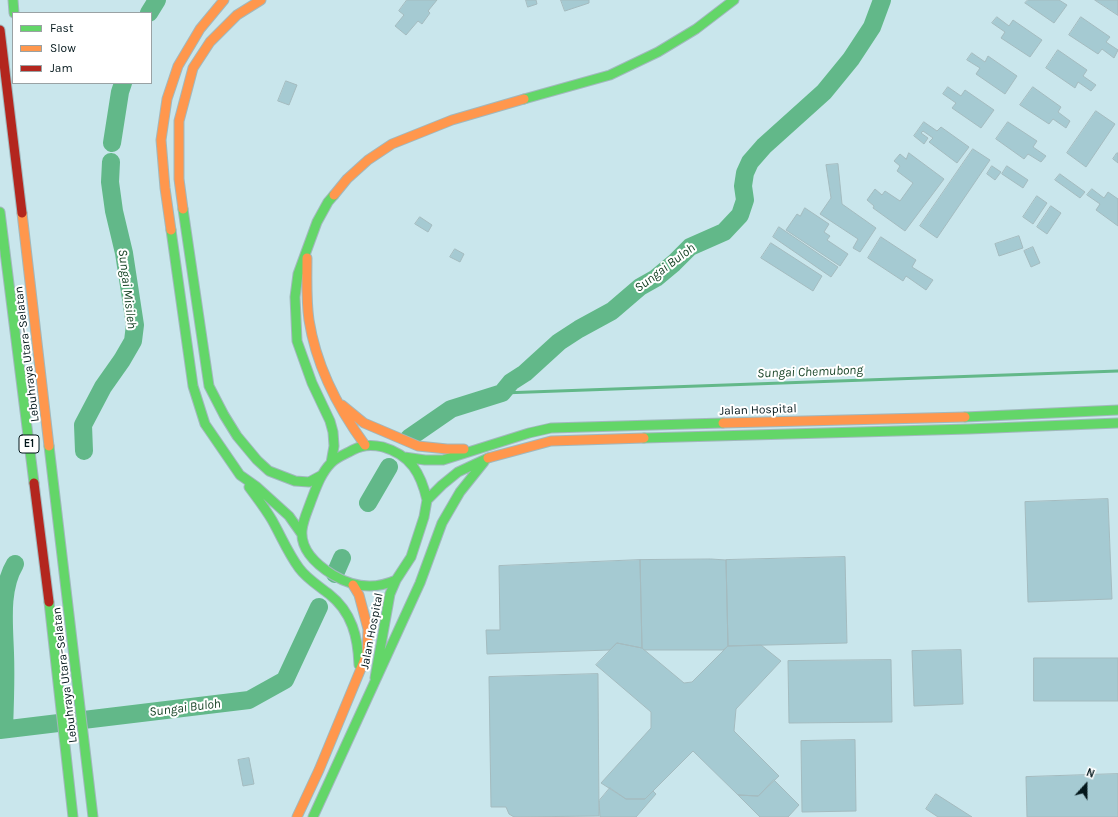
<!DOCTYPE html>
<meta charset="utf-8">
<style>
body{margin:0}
#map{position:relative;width:1118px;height:817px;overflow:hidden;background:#c9e6ec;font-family:Karla,sans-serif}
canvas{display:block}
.legend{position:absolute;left:12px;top:12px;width:140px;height:72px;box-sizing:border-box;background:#fff;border:1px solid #9aa2a4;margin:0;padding:5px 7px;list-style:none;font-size:12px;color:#03171b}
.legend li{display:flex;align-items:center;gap:8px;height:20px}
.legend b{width:20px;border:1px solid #9aa2a4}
.north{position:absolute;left:1066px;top:765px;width:40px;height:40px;-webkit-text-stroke:3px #fff;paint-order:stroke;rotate:21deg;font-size:11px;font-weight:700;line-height:16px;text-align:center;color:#03171b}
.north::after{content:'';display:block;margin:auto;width:14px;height:18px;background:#03171b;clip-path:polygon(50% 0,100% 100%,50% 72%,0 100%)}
</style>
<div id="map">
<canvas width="1118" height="817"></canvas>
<ul class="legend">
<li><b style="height:5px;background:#63d668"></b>Fast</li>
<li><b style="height:5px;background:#ff974d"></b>Slow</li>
<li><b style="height:5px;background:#b3261e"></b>Jam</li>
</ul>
<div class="north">N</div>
</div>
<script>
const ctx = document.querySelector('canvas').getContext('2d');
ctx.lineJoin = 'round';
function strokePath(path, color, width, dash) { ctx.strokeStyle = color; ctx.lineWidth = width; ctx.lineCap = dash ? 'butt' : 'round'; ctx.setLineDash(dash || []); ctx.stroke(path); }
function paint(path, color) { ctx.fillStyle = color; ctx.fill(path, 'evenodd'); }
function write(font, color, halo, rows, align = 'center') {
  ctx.font = font + ' Karla,sans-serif'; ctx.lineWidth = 4; ctx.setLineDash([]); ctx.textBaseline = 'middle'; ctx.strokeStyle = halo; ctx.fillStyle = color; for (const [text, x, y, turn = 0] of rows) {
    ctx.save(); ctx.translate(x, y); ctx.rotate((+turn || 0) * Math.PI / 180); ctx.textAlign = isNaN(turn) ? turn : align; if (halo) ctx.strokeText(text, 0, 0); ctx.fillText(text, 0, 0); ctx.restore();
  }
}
strokePath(new Path2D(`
 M502 393 1118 371`), '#62b889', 3);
strokePath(new Path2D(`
 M149 13 157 0
 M112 143 120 92 123 83
 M409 438 451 409 502 393 511 382 525 373 559 342 579 329 612 311 640 287 656 278 674 263 690 247 724 232 740 215 745 200 743 186 745 173 750 162 764 146 824 92 851 59 872 27 882 0
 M84 451 83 425 103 387 122 360 133 341 135 325 124 253 114 211 110 182 111 162
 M368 503 389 467
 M335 574 342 558
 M4 729C5 704 6 678 5 653 4 623 0 589 15 564
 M0 730 249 700 285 680 319 607`), '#62b889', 18);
const building = new Path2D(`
 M407 0H437L428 11 430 13 422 24 418 21 406 35 395 26 404 15 399 11Z
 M526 0H536L537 4 528 7Z
 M561 0H589V3L565 11Z
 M1028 0H1059L1067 5 1054 23 1025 3Z
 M1095 0H1118V15Z
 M997 17 1009 26 1013 20 1042 40 1030 57 1001 38 1005 32 992 23Z
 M1081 17 1110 37 1106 42 1118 50 1114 58 1102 49 1098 54 1069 35Z
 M1058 50 1087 70 1083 76 1096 85 1091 91 1078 82 1075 88 1046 68Z
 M972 53 985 62 988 56 1017 76 1005 94 976 74 980 68 967 60Z
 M286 81 297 85 289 105 278 101Z
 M948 87 961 96 965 90 994 110 981 128 952 108 956 103 943 94Z
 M1033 87 1061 107 1058 112 1070 121 1066 128 1053 119 1049 124 1020 105Z
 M1096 111 1115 124 1086 167 1067 153Z
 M924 122 937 131 941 127 969 147 957 163 929 142 933 138 923 131 921 133 928 138 924 144 914 136Z
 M1008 122 1037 141 1033 147 1046 156 1041 162 1028 154 1024 159 996 139Z
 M973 149 990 160 937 238 920 226Z
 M909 153 944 179 905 231 873 208 874 206 867 200 875 189 882 195 885 191 900 201 913 183 897 171 900 166 894 161 900 154 906 159Z
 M1117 153H1118V163L1113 159Z
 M838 164 842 204 876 228 860 252 853 248 858 239 820 214 831 198 826 165Z
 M992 166 1001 172 995 180 987 174Z
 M1007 166 1028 180 1023 188 1002 174Z
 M1060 174 1085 192 1080 198 1055 180Z
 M1092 189 1104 198 1108 192 1118 199V226L1096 210 1100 204 1087 195Z
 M1037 196 1047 203 1033 224 1023 217Z
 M1051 206 1061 213 1047 234 1037 227Z
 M805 208 829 224 824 232 830 236 827 240 848 254 840 266 786 230 797 214 800 216Z
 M420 217 432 225 428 232 415 224Z
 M779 227 838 267 831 277 773 237Z
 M1019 236 1023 248 999 256 995 244Z
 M881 237 916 260 912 267 933 280 926 290 906 276 903 281 868 258Z
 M771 243 822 276 813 291 761 258Z
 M1033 247 1040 263 1031 267 1024 251Z
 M455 249 464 254 460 262 450 257Z
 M1108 499 1112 599 1028 602 1025 502Z
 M845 557 847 643 728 646 726 560Z
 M711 559 726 560 728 646 723 650H644L642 648 640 560Z
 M640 560 642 648 617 643 610 650 487 654 486 630H500L499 566Z
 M617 643 642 648 684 683 692 682 728 646 761 645 781 661 736 709 734 731 779 776 758 796 738 795 693 751 645 799H626L601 783 651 728V712L596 665Z
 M961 650 963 704 914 706 912 651Z
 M1034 658H1118V701H1034Z
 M891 660 892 722 789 723 788 661Z
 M598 674 599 816 514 817 509 814 506 807H491L489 677Z
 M855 740 856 811 802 812 801 741Z
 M249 758 254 784 243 786 238 760Z
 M1118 774V817H1027L1026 777Z
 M774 780 799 805 788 817H760L738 795 758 796Z
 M610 788 626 799H645L653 791 656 794 636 817H600L599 801Z
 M936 794 972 817H938L926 809Z`);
paint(building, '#a5cad2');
strokePath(building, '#a4bbbf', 1);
const fast = new Path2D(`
 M13 0 14 13
 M524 99 610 75 658 52 696 29 734 0
 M183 209 209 386 224 415 237 436 257 460 269 471 295 481 309 482 322 475
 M0 212 34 483
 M171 230 193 386 205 424 240 475 257 487 289 516 301 533
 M965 417 1118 410
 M644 438 969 429 1118 423
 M49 446 93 817
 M404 457 425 460H443L529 433 551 428 723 423
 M331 463 334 446 333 432 330 421 312 383 297 341 295 297 298 274 317 222 328 202 334 195
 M249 487C257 498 265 508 272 520 281 536 288 553 299 568 307 579 319 586 329 594 352 612 358 637 359 665
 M396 580C374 590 353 587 333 575 317 565 300 550 302 530 303 520 308 510 311 501 316 488 321 473 331 463 336 458 343 455 349 452 361 445 370 444 383 447 411 455 421 474 427 500
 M49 602 73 817
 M375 678 390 594 396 580 411 557 424 517 427 500 442 485 458 472 488 458
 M313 817 420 583 442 523 460 492 484 462`);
const slow = new Path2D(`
 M334 195 347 179 368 160 392 144 452 120 524 99
 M183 209 179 179V121L193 68 210 42 237 15 261 0
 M22 213 49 446
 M171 230 165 188 161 140 167 99 178 66 200 29 224 0
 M307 258C307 278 306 299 309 320 316 365 338 408 365 445
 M342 405 364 423 418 446 447 449H464
 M723 423 965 417
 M488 458 551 441 644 438
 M297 817 319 770 367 654 368 629 359 595 353 585`);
const jam = new Path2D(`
 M0 30 22 213
 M34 483 49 602`);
strokePath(fast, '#a1b8bd', 11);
strokePath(slow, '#a1b8bd', 11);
strokePath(jam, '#a1b8bd', 11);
strokePath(fast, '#63d668', 9);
strokePath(slow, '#ff974d', 9);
strokePath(jam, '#b3261e', 9);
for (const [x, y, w] of [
 [29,444,20]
]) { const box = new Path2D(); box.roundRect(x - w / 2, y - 9, w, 18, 3); ctx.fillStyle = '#fff'; ctx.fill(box); strokePath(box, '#03171b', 1); }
write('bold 11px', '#03171b', null, [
 ["E1",29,444]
]);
write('12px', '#03171b', '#fff', [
 ["Lebuhraya Utara–Selatan",27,354,-97],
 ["Jalan Hospital",758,410,-2],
 ["Jalan Hospital",372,631,-79],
 ["Lebuhraya Utara–Selatan",65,675,-97]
]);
write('italic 13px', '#194427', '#fff', [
 ["Sungai Buloh",665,268,-37],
 ["Sungai Misileh",127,289,83],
 ["Sungai Chemubong",810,372,-2],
 ["Sungai Buloh",185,708,-7]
]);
</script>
